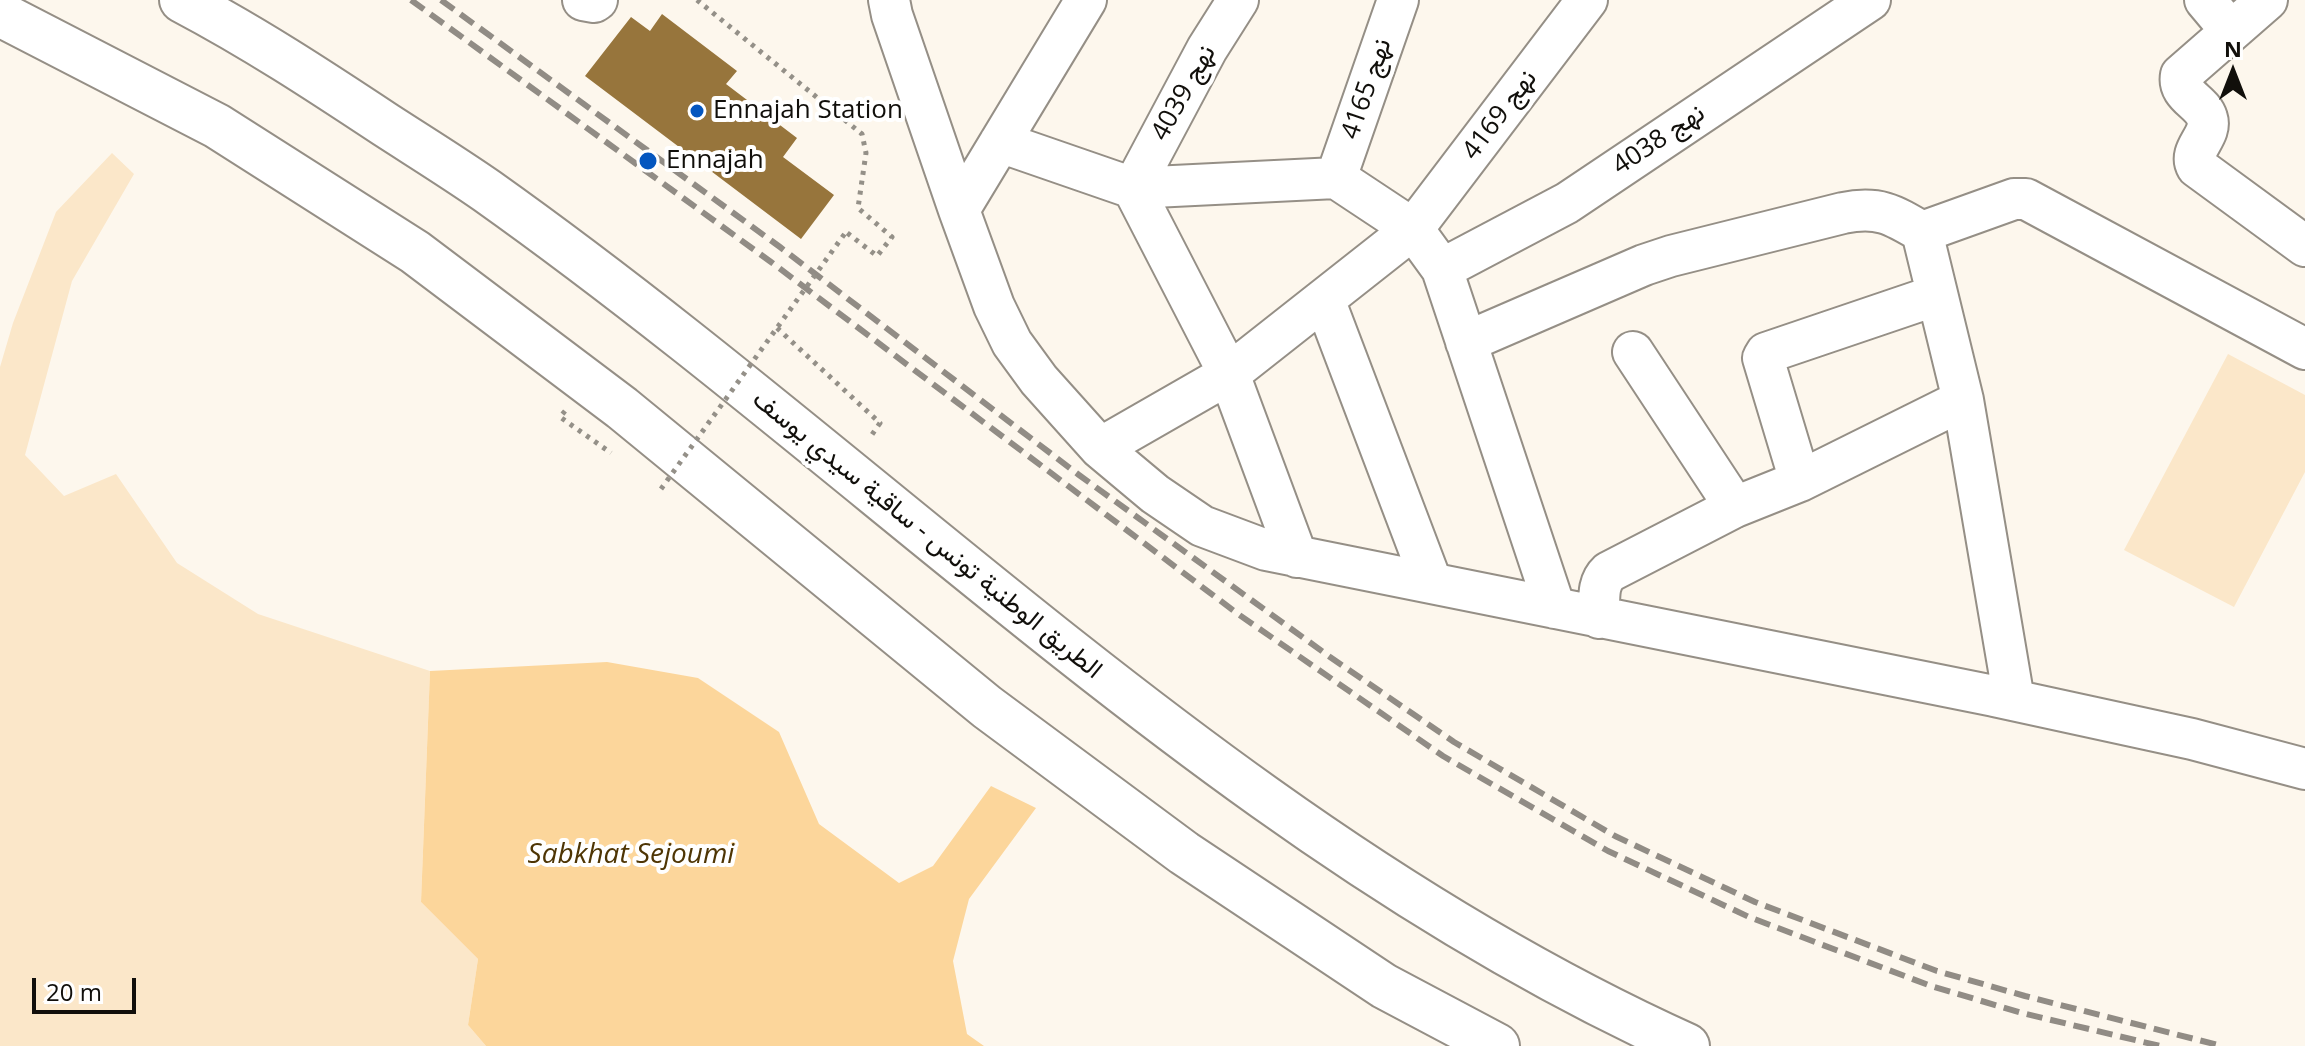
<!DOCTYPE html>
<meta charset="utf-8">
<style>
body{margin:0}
#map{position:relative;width:2305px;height:1046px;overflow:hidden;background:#fdf7ed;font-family:"Open Sans",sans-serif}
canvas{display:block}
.north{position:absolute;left:2193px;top:32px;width:80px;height:80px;-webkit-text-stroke:6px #fff;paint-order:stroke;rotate:0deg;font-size:22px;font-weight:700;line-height:32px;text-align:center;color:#110f0b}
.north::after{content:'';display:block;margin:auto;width:28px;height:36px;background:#110f0b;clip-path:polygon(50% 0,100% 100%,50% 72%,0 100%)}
.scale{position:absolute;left:32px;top:978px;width:104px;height:36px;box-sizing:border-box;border:4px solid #110f0b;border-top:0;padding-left:10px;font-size:24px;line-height:28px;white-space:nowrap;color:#110f0b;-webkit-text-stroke:6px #fff;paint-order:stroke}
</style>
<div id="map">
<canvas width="2305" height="1046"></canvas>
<div class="north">N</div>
<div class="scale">20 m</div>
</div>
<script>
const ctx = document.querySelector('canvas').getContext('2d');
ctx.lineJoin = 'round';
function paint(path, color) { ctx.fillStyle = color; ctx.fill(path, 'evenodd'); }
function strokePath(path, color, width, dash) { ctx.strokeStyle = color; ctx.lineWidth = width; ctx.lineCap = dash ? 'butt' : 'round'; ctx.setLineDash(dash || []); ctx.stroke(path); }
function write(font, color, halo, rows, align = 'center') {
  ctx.font = font + ' "Open Sans",Vazirmatn,sans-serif'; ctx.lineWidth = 8; ctx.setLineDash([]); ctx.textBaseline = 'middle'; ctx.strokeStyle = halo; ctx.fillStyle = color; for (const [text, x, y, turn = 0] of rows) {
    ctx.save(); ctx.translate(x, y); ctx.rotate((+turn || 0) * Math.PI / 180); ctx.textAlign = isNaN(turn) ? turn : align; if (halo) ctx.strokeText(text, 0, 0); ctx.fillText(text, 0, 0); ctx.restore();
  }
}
paint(new Path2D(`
 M112 153 134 174 72 281 25 455 64 496 116 474 177 563 258 614 430 671 421 902 478 959 468 1025 486 1046H0V367L13 323 56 212Z
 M2228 354 2305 395V472L2234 607 2124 550Z`), '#fbe7c9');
paint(new Path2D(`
 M607 662 698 678 779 732 819 824 899 883 933 866 991 786 1036 808 969 899 953 961 967 1034 984 1046H486L468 1025 478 959 421 902 430 671Z`), '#fcd69b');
paint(new Path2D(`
 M662 14 737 71 726 84 797 138 783 157 834 195 801 239 585 76 631 17 650 31Z`), '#97753c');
const minor = new Path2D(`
 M583 0 594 2 597 0
 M889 0 892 15 959 210 994 306 1012 343 1039 380 1100 448 1155 494 1202 526 1266 550 2014 700 1963 400 1922 232 2014 199H2026L2305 349
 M1238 0 1207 49 1133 188 1229 374 1297 557
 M2205 0 2231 31
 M2267 0 2181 75C2177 96 2202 101 2207 118 2213 136 2187 150 2197 167L2305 246
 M1000 142 1133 188 1336 178 1413 229 1442 269 1555 608
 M1336 178 1398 0
 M959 210 1086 0
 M1442 269 1567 203 1870 0
 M1324 299 1431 581
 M1466 342 1644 265 1671 256 1843 213C1878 206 1892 214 1922 232
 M1633 352 1735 507
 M1100 448 1229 374 1413 229 1587 0
 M1800 481 1763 358 1766 353 1937 295
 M1599 618C1600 601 1596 584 1609 572L1735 507 1800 481 1963 400
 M1994 696 2192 739 2305 769`);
const trunk = new Path2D(`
 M182 0C254 38 318 80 386 125 420 147 454 168 487 191 887 475 1234 842 1687 1046
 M0 14 217 126 415 252 622 408 987 707 1184 853 1384 986 1497 1046`);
strokePath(minor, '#958f86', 44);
strokePath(trunk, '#958f86', 48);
strokePath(new Path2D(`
 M697 0 862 134 866 153 858 208 892 237 877 256 846 232
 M777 328 880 423 869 439
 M565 411 560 417 611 453`), '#949088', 5, [4, 6]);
strokePath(minor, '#fff', 40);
strokePath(trunk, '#fff', 44);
strokePath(new Path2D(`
 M411 0 771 262 1238 614 1443 756 1608 851 1749 917 1931 986 2022 1013 2160 1046
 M441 0 780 247 1079 475 1330 657 1454 742 1615 836 1755 902 1937 971 2025 996 2222 1046`), '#918c85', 6, [16, 8]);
strokePath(new Path2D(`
 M661 489 846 232`), '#949088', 5, [4, 6]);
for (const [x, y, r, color] of [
 [697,111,8,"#0456bf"],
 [648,161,10,"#0456bf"]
]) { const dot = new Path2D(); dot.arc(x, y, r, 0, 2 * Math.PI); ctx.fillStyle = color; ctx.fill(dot); strokePath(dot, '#fff', 3); }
write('26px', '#110f0b', '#fff', [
 ["نهج 4165",1367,89,-71],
 ["نهج 4039",1184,93,-61],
 ["نهج 4169",1500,115,-53],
 ["نهج 4038",1659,140,-34],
 ["الطريق الوطنية تونس - ساقية سيدي يوسف",927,535,39]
]);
write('26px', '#110f0b', '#fff', [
 ["Ennajah Station",713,111],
 ["Ennajah",666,161]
], 'left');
write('italic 28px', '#4e3504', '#fff', [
 ["Sabkhat Sejoumi",631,855]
]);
</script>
